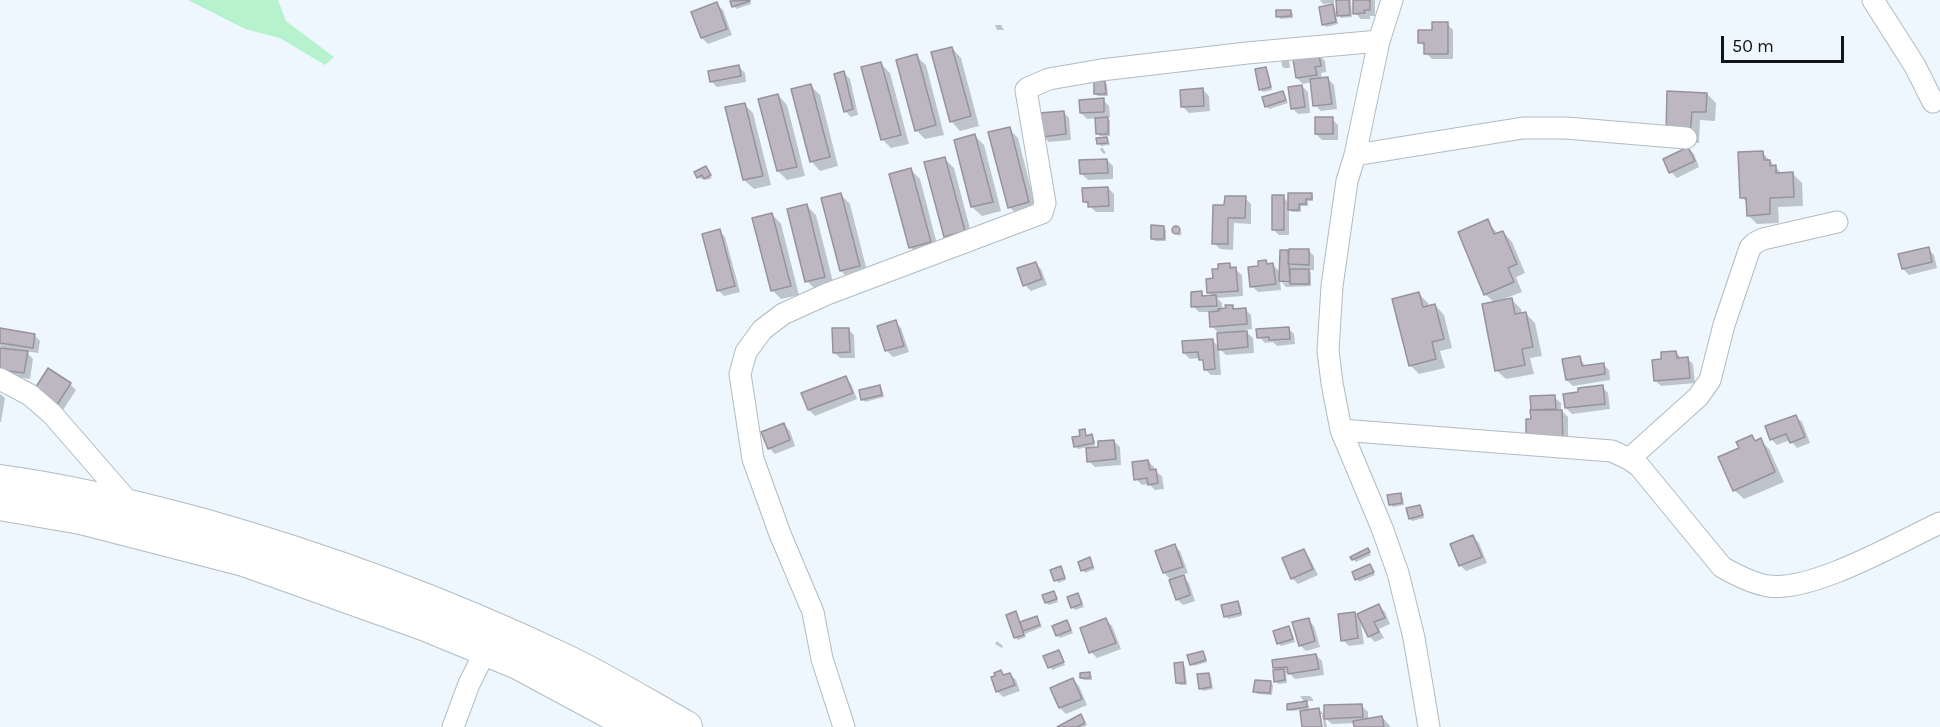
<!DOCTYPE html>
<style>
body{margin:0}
#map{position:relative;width:1940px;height:727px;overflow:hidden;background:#eef6fe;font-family:Karla,sans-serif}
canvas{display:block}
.scale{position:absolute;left:1721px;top:36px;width:123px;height:27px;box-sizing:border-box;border:3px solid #121518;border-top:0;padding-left:8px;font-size:18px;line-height:21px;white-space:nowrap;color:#121518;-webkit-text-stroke:4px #eef6fe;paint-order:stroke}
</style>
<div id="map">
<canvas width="1940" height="727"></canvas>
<div class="scale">50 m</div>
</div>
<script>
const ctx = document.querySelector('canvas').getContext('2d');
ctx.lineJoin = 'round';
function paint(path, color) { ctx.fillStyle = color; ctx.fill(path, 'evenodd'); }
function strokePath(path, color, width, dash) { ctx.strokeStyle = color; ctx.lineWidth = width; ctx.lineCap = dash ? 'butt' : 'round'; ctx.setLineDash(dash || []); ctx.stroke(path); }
paint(new Path2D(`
 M188 0H278L286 21 334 57 325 65 280 38 245 29Z`), '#b6f2ce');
paint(new Path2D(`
 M736 0H750L751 4 736 9 731 1Z
 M1320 0H1334V3L1323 4Z
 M1338 0H1351L1352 17 1341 18 1339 15Z
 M1354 0H1375V16H1370V19H1361L1355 13Z
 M717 4 723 10 732 35 708 44 702 38Z
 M1332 6 1335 9 1338 24 1326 27 1323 24Z
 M1290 11 1293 14V18L1281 19 1278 16Z
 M1447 24 1453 30V59H1432L1426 53V48L1420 42 1433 31Z
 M995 25H1001L1004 30H997Z
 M952 48 961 58 979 126 960 131 951 121Z
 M1319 55 1325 61 1326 72 1321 73 1322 79H1328L1334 85 1337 109 1321 111 1315 105 1312 82 1303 84 1297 78Z
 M916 56 926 65 944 135 925 139 916 130Z
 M1281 57 1289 59 1290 68H1284L1282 66Z
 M881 64 890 73 909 144 891 148 882 139Z
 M739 67 745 73 746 82 717 87 711 81Z
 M1266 69 1268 71 1272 90 1263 92 1260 89Z
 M844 73 850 79 858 115 851 117 845 111Z
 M1105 83 1107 85 1108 96H1098L1095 94Z
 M811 86 820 95 838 166 820 171 811 161Z
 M1302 86 1308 92 1310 113 1298 114 1292 108Z
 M1203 90 1209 96 1210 111 1189 113 1183 107Z
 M1283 92 1288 103 1269 109 1266 106Z
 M1707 94 1716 103 1715 121 1700 120 1699 143 1676 142 1667 133Z
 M778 95 787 105 805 176 787 180 778 171Z
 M1103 100 1109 106 1110 117H1106L1110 121V136H1100L1097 133V118L1087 119 1081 113Z
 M744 104 753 113 771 185 754 189 744 180Z
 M1063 112 1069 118 1071 140 1049 142 1043 136Z
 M1332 119 1338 125V140H1322L1316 134Z
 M1009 129 1018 138 1037 212 1019 216 1009 207Z
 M975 136 984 145 1001 211 982 216 972 207Z
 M1107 138 1110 145 1101 146 1098 143Z
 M1102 147 1106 153 1104 154 1100 150Z
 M1688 148 1694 154 1699 167 1677 178 1671 172Z
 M1762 152 1782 174H1793L1802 183 1803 206 1778 207 1779 223 1757 224 1748 215 1747 203 1742 197Z
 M945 159 954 168 973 240 954 245 945 236Z
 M1107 160 1113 166V179L1088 180 1082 174Z
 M911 170 920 179 939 252 919 257 910 247Z
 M708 171 712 178 707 180 705 178 701 179 698 177Z
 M1108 188 1114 194V212H1096L1084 201Z
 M1311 194 1313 197V201H1308V206H1301V212H1292L1289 209V235H1279L1273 229 1283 197 1289 203Z
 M841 195 850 204 868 275 850 280 841 271Z
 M1245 198 1251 204V224L1234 223 1233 250 1220 249 1214 243 1226 207Z
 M807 206 816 215 834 286 816 290 807 281Z
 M772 214 781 224 799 295 781 299 772 290Z
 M1487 221 1498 234 1503 232 1512 242 1525 273 1516 277 1522 292 1501 300H1512L1521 309 1522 314H1526L1535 323 1542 356 1530 358 1534 374 1506 379 1496 370 1495 303 1485 294Z
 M1163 227 1166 230V241H1155L1152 238Z
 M1178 228 1182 234 1179 236 1175 232 1174 229Z
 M719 231 725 237 740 292 724 296 718 290Z
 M1928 249 1934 255 1937 268 1909 275 1903 269Z
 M1308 250 1314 256V270H1308L1311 273V286L1286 287 1280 280 1281 290 1258 292 1252 286 1260 267 1266 261 1269 265H1273L1281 273V251ZM1284 280 1297 281V284L1284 283Z
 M1035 263 1041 269 1047 285 1031 291 1025 285 1019 269Z
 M1229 264 1242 275 1243 296 1217 298 1222 303V310L1233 306 1236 310 1245 309 1251 315 1252 329 1244 330 1253 338 1254 353 1226 355 1219 348 1221 375H1211L1205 369V364L1200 358 1190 359 1184 353 1213 341 1219 347 1220 335 1212 326 1211 312H1199L1193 306 1201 293 1206 297H1213L1208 292 1214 280 1220 270Z
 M1419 294 1428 303 1429 307 1435 305 1444 315 1452 348 1440 351 1445 368 1419 374 1410 365Z
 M895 322 901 328 909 352 893 357 887 351 879 327Z
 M1288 328 1294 334 1295 344 1277 346 1273 342 1265 343 1259 337Z
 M848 329 854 335 855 358H840L834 352Z
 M0 330 34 335 40 341 38 353 25 351 33 359 30 379 0 374V349L4 350 0 346Z
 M1676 352 1682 359 1687 358 1693 364 1695 383 1661 386 1655 380 1663 360Z
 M1580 358 1586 367 1603 364 1609 370 1610 380 1573 386 1567 380Z
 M845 378 851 384 857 399 815 416 809 410Z
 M70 384 76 390 63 410 42 395Z
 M880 387 882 389 884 397 865 402 862 399Z
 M1602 387 1608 393 1610 409 1572 414 1566 408Z
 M0 394 5 398 1 422H0Z
 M1532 397H1554L1561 403V410L1568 417V446L1532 420Z
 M1796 417 1802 422 1810 443 1797 448 1790 440 1777 445 1771 439Z
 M784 425 790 431 795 446 775 454 769 448Z
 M1084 431 1087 437 1092 436 1094 439 1095 446 1088 447V449L1100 448 1114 441 1120 447 1121 465 1095 467 1089 461 1088 447 1078 449 1075 446Z
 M1752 437 1757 442 1760 440 1769 449 1784 482 1744 499 1734 490 1741 448Z
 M1148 461 1154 467V471L1162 476 1164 489 1155 490 1149 484 1142 485 1136 479Z
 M1401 495 1403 498 1404 505 1393 507 1390 504Z
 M1420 507 1422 509 1424 518 1412 521 1410 518Z
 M1473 537 1479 543 1487 563 1466 571 1460 565Z
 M1174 546 1180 551 1188 573 1181 575 1189 583 1195 601 1183 605 1177 599 1172 581 1164 573 1157 552Z
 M1368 550 1371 555 1356 562 1353 559Z
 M1303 551 1309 557 1318 575 1298 584 1292 578Z
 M1090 559 1095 569 1085 573 1083 570Z
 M1060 568 1066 580 1058 583 1052 571Z
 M1372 569 1375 575 1359 582 1357 579 1354 573Z
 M1053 592 1058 602 1049 605 1046 603Z
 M1078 594 1084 607 1075 610 1072 607Z
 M1237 603 1240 605 1242 616 1228 619 1226 616Z
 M1379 606 1385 612 1390 624 1379 629 1384 638 1375 642 1369 636 1360 618 1364 644 1349 646 1343 640 1354 613 1357 616Z
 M1016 613 1021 623 1036 617 1042 627 1025 634 1026 637 1018 640 1015 637Z
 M1106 620 1112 626 1121 649 1097 658 1091 652Z
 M1308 620 1314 626 1320 647 1306 651 1300 645Z
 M1067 622 1073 633 1060 638 1057 635Z
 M1289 628 1291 630 1295 642 1281 646 1278 643Z
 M997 641 1003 646 1002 648 995 644Z
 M1059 652 1065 665 1052 670 1045 657Z
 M1203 652 1207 662 1194 666 1191 664Z
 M1316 655 1322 661 1324 675 1295 679 1289 673H1286L1287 683 1278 684 1276 681 1278 671 1275 668Z
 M1182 664 1185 667 1187 685H1180L1177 683Z
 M1001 672 1005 676 1010 674 1016 680 1020 691 1003 697 997 691Z
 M1089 674 1092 676V680H1084L1081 678Z
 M1209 674 1211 677 1213 689 1203 691 1200 688Z
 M1073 680 1079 686 1087 705 1066 714 1060 708 1052 689Z
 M1270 682 1273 685 1272 695 1258 694 1255 692Z
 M1300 696H1310L1313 699V701H1304L1309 706 1310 711 1319 710 1326 716 1362 706 1368 712V720L1382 717 1391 727H1355V723L1332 724 1325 718 1327 727H1324L1322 714H1319L1321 727H1304L1301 710 1291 711 1289 709 1305 703Z
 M1083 719 1087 725 1084 727H1060Z`), '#0003');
const building = new Path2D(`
 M749 0 750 1 732 7 730 1Z
 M1336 0H1349L1350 15 1337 16Z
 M1353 0H1370V10H1364L1365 13 1353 14Z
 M717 2 727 29 701 38 691 12Z
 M1333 4 1336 22 1322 25 1319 7Z
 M1276 10H1291V16L1276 17Z
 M1432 22H1448V54H1424V43H1418V30H1432Z
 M952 47 971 116 950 122 931 52Z
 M1292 53 1319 54 1321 66 1315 67 1317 75 1296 78Z
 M917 54 936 125 915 131 896 60Z
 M881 62 901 135 881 140 861 67Z
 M739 65 741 76 710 82 708 71Z
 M1266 67 1271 87 1259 90 1255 69Z
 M844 71 853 109 844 112 834 74Z
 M1328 77 1332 104 1313 106 1310 79Z
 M1094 81H1105L1106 94H1094Z
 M811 84 830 157 810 162 791 89Z
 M1302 85 1305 107 1291 109 1288 87Z
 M1203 88 1204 106 1181 107 1180 90Z
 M1283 91 1286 100 1265 107 1262 97Z
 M1667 91 1707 93 1706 112H1692L1690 135 1666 134Z
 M778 94 797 167 777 171 758 99Z
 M1104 98V112L1080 113 1079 100Z
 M745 103 763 176 743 180 725 107Z
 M1064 111 1066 134 1042 137 1039 113Z
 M1108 117V134H1096L1095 118Z
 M1315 117H1333V134H1315Z
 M1010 127 1029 202 1008 208 988 132Z
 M975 134 993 202 971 207 954 140Z
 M1107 137 1108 143 1097 144 1096 138Z
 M1688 147 1695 161 1669 173 1663 159Z
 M1763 151 1764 160H1770V166L1776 165V173L1793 172 1794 197 1770 198V214L1747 216 1746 198H1740L1738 152Z
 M945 157 965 231 944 237 924 162Z
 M1107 159 1108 173 1080 174 1079 160Z
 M706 166 711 175 704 179 702 175 697 178 694 172Z
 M911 168 931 242 909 248 889 174Z
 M1108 187 1109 206 1088 207V202H1083L1082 188Z
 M841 193 860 266 840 271 821 198Z
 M1288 193H1312V199H1306V204H1299V210H1288Z
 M1272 195H1284V230H1272Z
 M1225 196H1246L1245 218H1228V244H1212L1213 205H1224Z
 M807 204 825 277 805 282 787 209Z
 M772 213 791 286 771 291 752 218Z
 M1488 219 1494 234 1503 231 1517 264 1508 268 1514 282 1484 295 1458 232Z
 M1151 225 1164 226V239H1151Z
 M1172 230a4 4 0 1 1 8 0a4 4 0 1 1-8 0Z
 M720 229 735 286 717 291 702 234Z
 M1929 247 1932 262 1902 269 1898 254Z
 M1289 249H1309V265L1288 264Z
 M1280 250H1288L1290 282 1279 281Z
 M1266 260 1267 264 1273 263 1276 284 1250 287 1248 267 1258 266V261Z
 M1036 262 1042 279 1023 286 1017 268Z
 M1230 263V268L1236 267 1238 291 1207 293 1206 279 1213 278 1212 269H1218V264Z
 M1290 269H1309V284H1290Z
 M1202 291V296L1216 295 1217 306 1191 307V292Z
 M1419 292 1423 307 1435 304 1444 339 1432 342 1436 359 1409 366 1392 299Z
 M1512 298 1515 314 1526 312 1533 347 1522 349 1525 365 1495 371 1482 304Z
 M1225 305H1233V309L1246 308 1247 324 1210 327 1209 312 1219 311 1218 309 1226 308Z
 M896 320 904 346 885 351 877 326Z
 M1289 327 1290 339 1269 340V337L1257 338 1256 329Z
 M0 328 35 334 33 348 0 343Z
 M832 328H849L850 352 833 353Z
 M1247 331 1248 347 1218 350 1217 333Z
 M1213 339 1215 369 1204 370 1203 360H1199L1198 352 1183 353 1182 341Z
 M0 348 28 351 24 373 0 370Z
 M1676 351 1677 358 1688 357 1690 378 1654 381 1652 360 1661 359V352Z
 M1580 356 1582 366 1604 363 1605 374 1566 380 1562 359Z
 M48 368 71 383 57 405 34 390Z
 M846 376 853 393 808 410 801 393Z
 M880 385 882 395 861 400 859 390Z
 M1603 385 1605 404 1565 408 1563 394 1578 392V388Z
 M1555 395 1556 409 1531 410 1530 396Z
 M1530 410H1562L1563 441 1526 435V419H1531Z
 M1796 415 1805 437 1790 443 1786 434 1770 440 1765 426Z
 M784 423 790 440 768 449 761 432Z
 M1085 429 1086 436 1092 434 1094 443 1074 447 1072 437 1080 436 1079 430Z
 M1752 435 1755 441 1761 438 1775 472 1733 491 1718 457 1739 448 1736 442Z
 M1114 440 1116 459 1087 462 1086 448 1098 447V441Z
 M1148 460 1150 470 1156 469 1158 483 1148 485 1147 478 1134 480 1132 462Z
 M1401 493 1402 503 1389 505 1387 495Z
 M1420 505 1423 515 1409 519 1406 508Z
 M1473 535 1482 557 1459 566 1450 544Z
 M1175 544 1183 567 1163 573 1155 551Z
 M1368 548 1370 552 1352 560 1350 557Z
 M1304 549 1313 569 1291 579 1282 558Z
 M1090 557 1093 567 1081 571 1078 562Z
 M1370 564 1374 572 1355 580 1352 572Z
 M1061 566 1065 578 1054 581 1050 570Z
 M1184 575 1190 595 1176 600 1169 580Z
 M1054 591 1057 599 1045 603 1042 595Z
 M1078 593 1082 604 1071 608 1067 597Z
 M1238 601 1241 613 1224 617 1221 605Z
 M1379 604 1385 618 1374 622 1379 632 1368 637 1357 614Z
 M1016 611 1024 635 1014 638 1006 615Z
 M1355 612 1358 638 1341 641 1338 614Z
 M1037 616 1040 625 1023 631 1020 622Z
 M1106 618 1116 643 1089 653 1080 628Z
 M1309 618 1315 641 1299 646 1292 622Z
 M1067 620 1071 630 1056 636 1052 626Z
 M1289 626 1293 639 1277 644 1273 631Z
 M1059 650 1064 662 1048 668 1043 656Z
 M1203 651 1206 660 1190 665 1187 655Z
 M1316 654 1319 669 1288 674 1287 667 1273 668 1272 660Z
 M1183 662 1185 683H1176L1174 663Z
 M1284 669 1285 680 1274 682 1273 670Z
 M1001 670 1003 675 1010 673 1015 685 996 692 991 677 995 676 994 673Z
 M1090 672V678H1080V673Z
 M1209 673 1211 687 1199 689 1197 674Z
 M1073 678 1082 699 1059 708 1050 688Z
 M1255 680 1271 681 1270 693 1253 692Z
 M1307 701V707L1287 710V704Z
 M1362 704 1363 717 1324 719V705Z
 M1319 708 1322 727H1302L1300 711Z
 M1081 714 1085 723 1077 727H1057Z
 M1382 716 1384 727H1354L1353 721Z`);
paint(building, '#bdb7c2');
strokePath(building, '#98929c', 1.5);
const minor = new Path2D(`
 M1392 0 1379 41 1355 155 1347 181 1332 286 1328 351 1332 383 1341 430 1382 528 1398 573 1414 638 1429 727
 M1873 0 1915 66 1933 102
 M1355 155 1523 128H1566L1686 138
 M0 379 30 395 52 414 132 506
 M1341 430 1612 451 1629 459 1639 466 1722 567C1736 575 1753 584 1769 586 1813 592 1899 542 1940 523
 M1629 459 1698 397 1710 380 1724 325 1750 248 1755 243 1763 239 1837 222
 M453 727 469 684 486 650
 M844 727 822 659 813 612 780 534 753 459 740 374 746 352 762 330 783 314 827 294 1042 213 1045 203 1026 90 1028 88 1049 79 1101 70 1247 53 1379 41`);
const highway = new Path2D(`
 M0 481C68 490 134 506 200 524 324 559 446 604 562 659 605 679 645 704 686 727
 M0 504 81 518 244 560 426 625 518 663 637 727`);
strokePath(minor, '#b1bbc3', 23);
strokePath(highway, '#b1bbc3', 34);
strokePath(minor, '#fff', 21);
strokePath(highway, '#fff', 32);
</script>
